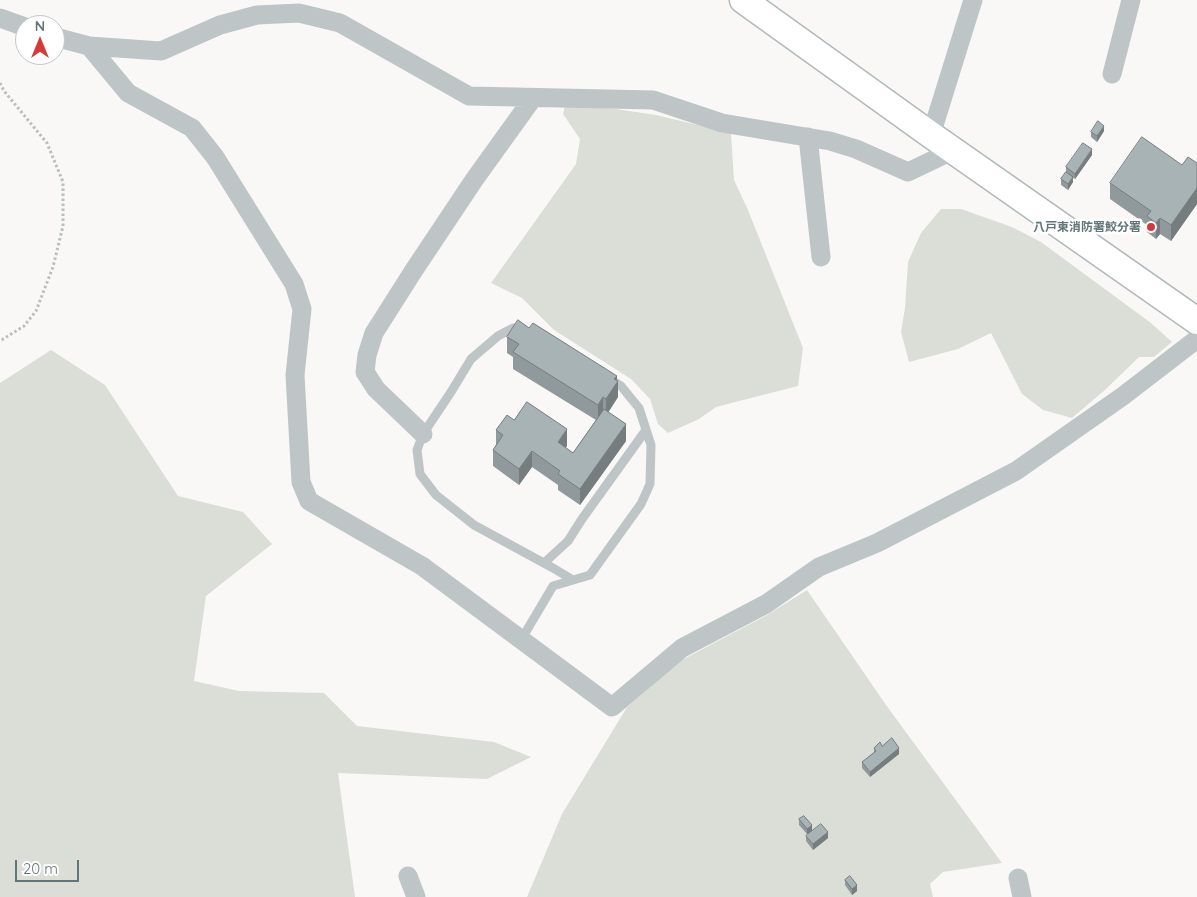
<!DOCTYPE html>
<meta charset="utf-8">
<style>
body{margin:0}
#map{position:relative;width:1197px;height:897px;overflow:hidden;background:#f9f8f7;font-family:Quicksand,sans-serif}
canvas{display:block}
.north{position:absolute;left:15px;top:15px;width:50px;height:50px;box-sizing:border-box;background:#fff;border:1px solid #c0c8ca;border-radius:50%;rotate:0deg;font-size:14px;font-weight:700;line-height:20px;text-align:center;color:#61767a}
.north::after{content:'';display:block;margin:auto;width:18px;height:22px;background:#d8383b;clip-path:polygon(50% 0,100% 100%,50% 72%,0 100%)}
.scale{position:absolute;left:15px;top:860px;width:64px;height:22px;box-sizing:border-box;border:2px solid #61767a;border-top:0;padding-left:6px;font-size:15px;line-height:18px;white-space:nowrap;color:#61767a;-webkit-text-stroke:4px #fff;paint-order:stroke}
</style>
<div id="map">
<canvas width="1197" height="897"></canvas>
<div class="north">N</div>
<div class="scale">20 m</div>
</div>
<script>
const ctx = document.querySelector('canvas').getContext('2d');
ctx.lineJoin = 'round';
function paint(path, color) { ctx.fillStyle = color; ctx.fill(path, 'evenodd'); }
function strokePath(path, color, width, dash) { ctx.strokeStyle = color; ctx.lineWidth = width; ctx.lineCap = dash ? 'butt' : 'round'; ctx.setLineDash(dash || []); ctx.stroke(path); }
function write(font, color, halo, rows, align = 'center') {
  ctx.font = font + ' Quicksand,"Noto Sans JP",sans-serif'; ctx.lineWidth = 5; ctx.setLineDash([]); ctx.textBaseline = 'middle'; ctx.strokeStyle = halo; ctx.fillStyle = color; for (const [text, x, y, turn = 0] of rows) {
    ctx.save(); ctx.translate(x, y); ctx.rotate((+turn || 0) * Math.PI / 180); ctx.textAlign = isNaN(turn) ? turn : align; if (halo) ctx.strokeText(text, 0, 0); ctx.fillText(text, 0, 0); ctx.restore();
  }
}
paint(new Path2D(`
 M565 105 616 109 656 115 731 133 734 180 748 210 803 348 798 386 716 407 699 419 668 433 658 424 650 399 631 379 554 330 522 298 491 283 576 164 580 139 563 114Z
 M941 209H961L1012 227 1041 242 1151 323 1172 342 1154 357H1139L1105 390 1072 418 1043 410 1022 394 991 333 958 349 909 362 901 332 905 308 908 262 921 233Z
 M51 350 105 385 178 496 243 512 272 544 206 596 194 681 239 691 324 693 357 726 494 742 531 757 487 779 338 773 355 897H0V383Z
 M807 590 886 705 1002 863 943 872 930 884 933 897H527L562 814 627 707 680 661 767 615Z`), '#dbded6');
const secondary = new Path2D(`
 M743 0 931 135 1197 321`);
strokePath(secondary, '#b1b9bb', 29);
strokePath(new Path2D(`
 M0 83 4 91 47 143 63 182V226L53 267 36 311 24 326 0 341`), '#b9bebf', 3, [2.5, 2.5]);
strokePath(new Path2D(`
 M523 330 513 328 498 336 471 359 451 392 423 434 417 450 420 474 436 495 474 525 553 568 573 580
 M544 563 568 541 582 519 646 430
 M521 640 553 586 590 575 641 504 650 484 651 445 639 408 621 386 608 378`), '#bec5c6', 9);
strokePath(new Path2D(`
 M0 18 25 27
 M55 37 89 46 161 51 220 25 257 15 299 13 340 23 469 96 653 100 722 123 830 141 856 149 908 172 954 150
 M89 46 128 93 192 128 215 157 294 284 302 309 295 375 301 482 309 501 422 566 612 707 682 648 766 604 819 567 877 543 1016 471 1123 396 1197 339
 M1112 74 1131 0
 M931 135 973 0
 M808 137 821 257
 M423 434 376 389 365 372 367 355 374 333 414 270 474 180 533 98
 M408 876 416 897
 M1018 878 1022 897`), '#bec5c6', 19);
strokePath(secondary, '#fff', 26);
paint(new Path2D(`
 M1104 131 1097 142 1091 137V132Z
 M1092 155 1075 179 1073 178V182L1068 190 1061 185V179L1066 173V167Z
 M1197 163V204L1171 241 1160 234 1156 239 1147 232V225L1110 199V183L1182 165Z
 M507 337 617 380 618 397 608 412 626 441 580 505 558 490V485L532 467 519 485 493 466V450L496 445V430L514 420 567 446 565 447 573 453 596 420 513 369V357L507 353Z
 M882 746 899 754 870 777 862 768V762L874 753V748Z
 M799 819 812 831 807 834 799 825Z
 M806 836 828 838 813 850 806 841Z
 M845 880 857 891 852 895 845 885Z`), '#909a9d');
paint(new Path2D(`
 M1104 126V131L1097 142V136Z
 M1092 149V155L1075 179V174Z
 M1073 177V182L1068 190V184Z
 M1197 188V204L1171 241V225Z
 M1160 218V234L1156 239V223Z
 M617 376V383L618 381V397L606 416V399L614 379Z
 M603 397V413L598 422V405Z
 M626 424V441L580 505V489Z
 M567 429V446L558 458V442Z
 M532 451V467L519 485V469Z
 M899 748V754L870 777V772Z
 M812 825V831L807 834V829Z
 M828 832V838L813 850V844Z
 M857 885V891L852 895V889Z`), '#767d7f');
const building = new Path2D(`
 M1098 121 1104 126 1097 136 1091 132Z
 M1142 137 1182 165 1188 157 1197 163V188L1171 225 1160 218 1156 223 1147 216 1151 211 1110 183Z
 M1083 143 1092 149 1075 174 1066 167Z
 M1066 172 1073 177 1068 184 1061 179Z
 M518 320 529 328 533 323 617 376 614 379 618 381 606 399 603 397 598 405 513 352 519 344 507 337Z
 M527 402 567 429 558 442 573 453 604 409 626 424 580 489 558 474 560 471 532 451 519 469 493 450 503 435 496 430 507 415 514 420Z
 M892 738 899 748 870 772 862 762 876 751 874 748 880 742 882 746Z
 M804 816 812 825 807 829 799 819Z
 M821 824 828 832 813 844 806 836Z
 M850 876 857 885 852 889 845 880Z`);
paint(building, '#a8b3b6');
strokePath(building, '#767d7f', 1);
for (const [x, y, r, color] of [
 [1151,227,5,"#d8383b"]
]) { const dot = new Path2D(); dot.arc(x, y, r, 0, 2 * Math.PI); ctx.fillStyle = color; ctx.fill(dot); strokePath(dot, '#fff', 2); }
write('bold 12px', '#61767a', '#fff', [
 ["八戸東消防署鮫分署",1141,227]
], 'right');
</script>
